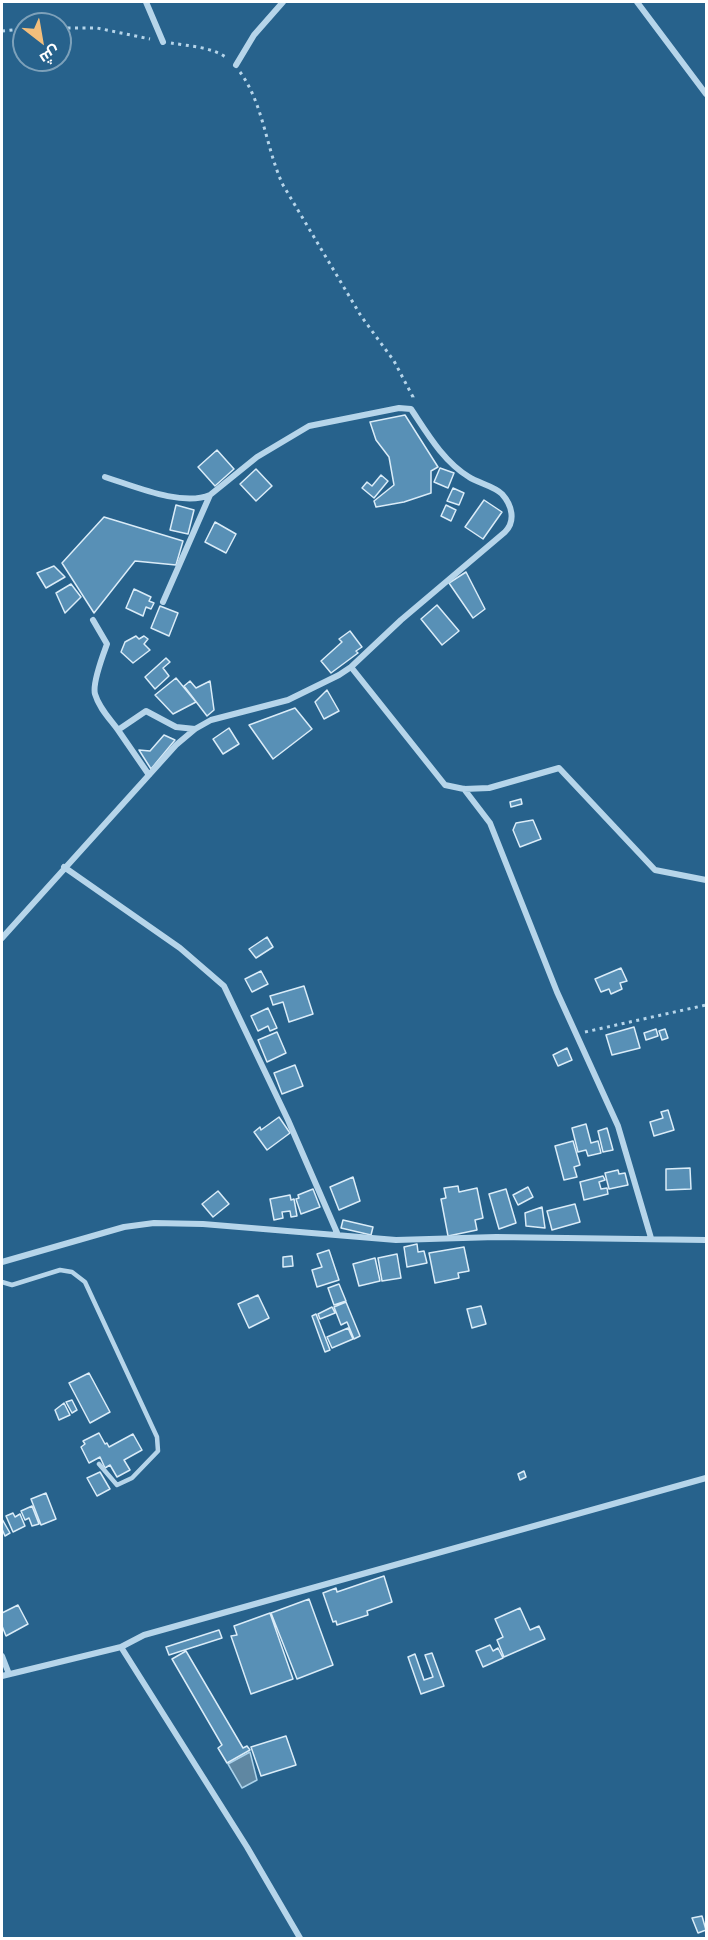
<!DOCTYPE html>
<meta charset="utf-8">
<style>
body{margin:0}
#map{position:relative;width:708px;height:1940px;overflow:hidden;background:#27628c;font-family:"PT Sans Narrow",Cairo,sans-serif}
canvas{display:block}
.frame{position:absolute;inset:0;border:3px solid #fff;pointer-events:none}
.north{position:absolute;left:12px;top:12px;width:60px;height:60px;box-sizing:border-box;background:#27628c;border:2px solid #7da1ba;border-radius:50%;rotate:149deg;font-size:16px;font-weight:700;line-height:24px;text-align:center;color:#fff}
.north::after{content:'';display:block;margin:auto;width:21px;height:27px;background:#f2be7c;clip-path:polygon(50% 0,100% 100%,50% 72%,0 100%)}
</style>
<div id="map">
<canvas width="708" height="1940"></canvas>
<div class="frame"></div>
<div class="north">ش</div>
</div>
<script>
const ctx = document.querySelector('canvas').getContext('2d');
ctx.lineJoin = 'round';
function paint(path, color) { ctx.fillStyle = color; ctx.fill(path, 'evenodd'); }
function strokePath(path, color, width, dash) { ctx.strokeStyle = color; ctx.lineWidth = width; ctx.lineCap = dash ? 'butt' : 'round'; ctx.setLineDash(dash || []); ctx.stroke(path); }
const water = new Path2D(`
 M250 1752 257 1780 242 1788 228 1764Z`);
paint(water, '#5f87a2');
strokePath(water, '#abd2ea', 1.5);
const building = new Path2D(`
 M405 415 438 467 431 471V493L404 502 376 507 374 501 394 485 389 457 376 440 370 422Z
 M217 450 234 469 215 486 198 467Z
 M440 468 454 473 448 488 434 482Z
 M256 469 272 486 256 501 240 484Z
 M381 475 388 481 374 498 362 488 367 482 372 486Z
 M453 488 464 493 459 505 447 501Z
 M484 500 502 512 483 539 465 527Z
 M176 505 194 510 188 534 170 530Z
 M446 505 456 510 451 521 441 516Z
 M104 517 183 541 176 565 135 561 94 613 62 563Z
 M215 522 236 534 226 553 205 542Z
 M54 566 65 577 46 588 37 573Z
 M466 572 485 609 473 618 449 583Z
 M71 584 81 597 65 613 56 593Z
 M134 589 151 597 149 601 154 603 151 609 146 607 143 616 126 608Z
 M437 605 459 631 442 645 421 619Z
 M160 606 178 613 169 636 151 628Z
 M350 631 362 647 356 651 358 653 331 673 321 661 342 642 339 639Z
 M136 636 139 639 144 636 148 639 144 644 150 650 133 663 121 652 125 642Z
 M166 658 170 662 163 668 169 676 155 689 145 677Z
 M176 678 196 702 173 714 155 695Z
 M190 681 196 688 210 681 214 710 207 716 184 686Z
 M327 690 339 711 324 719 315 702Z
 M295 708 312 729 273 759 249 725Z
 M229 728 239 744 223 754 213 739Z
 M164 735 175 740 151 769 139 750 150 751Z
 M521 799 522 804 511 807 510 802Z
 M533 820 541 839 520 847 513 830 516 823Z
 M267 937 273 947 256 958 249 949Z
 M621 968 627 981 620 983 622 989 611 994 609 989 601 992 595 979Z
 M261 971 268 984 252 992 245 979Z
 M304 986 313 1014 289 1022 283 1002 273 1005 270 996Z
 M268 1008 277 1028 270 1031 268 1026 258 1031 251 1016Z
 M634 1027 640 1048 612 1055 606 1035Z
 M656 1029 658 1036 646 1040 644 1033Z
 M665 1029 668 1038 662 1040 659 1031Z
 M277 1032 286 1053 267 1062 258 1040Z
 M567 1048 572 1060 558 1066 553 1055Z
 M295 1065 303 1086 282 1094 274 1073Z
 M668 1110 674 1130 654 1136 650 1122 663 1118 661 1112Z
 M279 1117 290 1133 267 1150 254 1132 260 1127 261 1130Z
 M586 1124 591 1143 598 1141 601 1153 588 1156 586 1150 578 1152 572 1128Z
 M607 1128 613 1150 603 1152 598 1131Z
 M573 1141 580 1165 574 1167 577 1177 564 1180 555 1146Z
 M690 1168 691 1189 666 1190V1169Z
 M618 1170 619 1174 625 1173 628 1185 609 1189 605 1173Z
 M603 1176 605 1180 599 1182 601 1189 607 1188 608 1194 584 1200 580 1182Z
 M353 1177 360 1201 339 1210 330 1187Z
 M458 1186 459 1192 477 1188 483 1218 475 1220 477 1230 448 1236 441 1199 446 1198 444 1188Z
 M528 1187 533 1197 518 1205 513 1195Z
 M313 1189 320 1207 301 1214 296 1199 299 1198 298 1195Z
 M506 1189 516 1223 499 1229 489 1194Z
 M218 1191 229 1204 213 1217 202 1204Z
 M290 1195 291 1200 294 1199 297 1216 291 1217 290 1211 282 1212 283 1218 274 1220 270 1199Z
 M575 1204 580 1222 552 1230 547 1211Z
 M542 1207 545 1228 526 1226 525 1213Z
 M343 1220 373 1227 371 1235 341 1228Z
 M417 1244 418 1252 424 1251 427 1263 407 1267 404 1247Z
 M464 1247 469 1271 458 1273 459 1278 435 1283 429 1253Z
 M329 1250 339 1280 317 1287 312 1270 322 1267 317 1254Z
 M397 1254 401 1278 382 1281 378 1258Z
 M292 1256 293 1266 283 1267V1257Z
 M375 1258 380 1281 359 1286 353 1264Z
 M339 1284 346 1301 334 1305 328 1288Z
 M258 1295 269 1318 249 1328 238 1304Z
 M346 1302 360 1336 354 1339 347 1322 341 1325 334 1307Z
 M481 1306 486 1324 472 1328 467 1309Z
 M332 1307 335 1313 320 1319 318 1314Z
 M316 1314 330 1350 325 1352 312 1316Z
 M348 1328 353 1339 332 1348 327 1337Z
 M89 1373 110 1412 90 1423 69 1383Z
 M72 1400 77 1410 72 1413 66 1402Z
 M64 1403 70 1415 59 1420 55 1410Z
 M99 1433 105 1444 107 1443 109 1447 133 1434 142 1450 124 1460 130 1470 117 1477 110 1465 105 1468 100 1457 89 1463 81 1447 85 1444 83 1441Z
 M524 1471 526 1477 520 1480 518 1474Z
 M100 1472 110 1489 97 1496 87 1478Z
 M46 1493 56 1519 41 1525 31 1499Z
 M32 1506 39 1524 32 1526 29 1518 25 1520 21 1511Z
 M13 1513 15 1517 20 1514 25 1526 13 1532 6 1516Z
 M2 1519 10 1533 5 1536 2 1529Z
 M384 1576 392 1602 367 1611 368 1615 337 1625 336 1621 333 1622 323 1593 336 1588 337 1592Z
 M309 1599 333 1665 297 1679 271 1613Z
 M18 1605 28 1624 6 1636 2 1626V1613Z
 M520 1608 530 1630 539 1626 545 1639 504 1657 497 1640 503 1637 495 1619Z
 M270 1613 293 1679 251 1694 231 1636 237 1635 234 1626Z
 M219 1630 222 1638 169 1655 166 1647Z
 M490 1645 493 1651 498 1648 503 1658 483 1667 476 1651Z
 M186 1651 243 1748 247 1746 250 1750 227 1763 218 1748 222 1745 172 1659Z
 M432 1653 444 1686 421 1694 408 1657 415 1654 424 1680 433 1677 425 1655Z
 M286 1736 296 1765 261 1776 251 1747Z
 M702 1916 706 1930 698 1933 692 1918Z`);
paint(building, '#5890b6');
strokePath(building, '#daecf8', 1.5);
strokePath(new Path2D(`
 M60 28H97L150 39
 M2 31 24 29
 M171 43C188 46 214 47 228 59
 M240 72C264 105 266 149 283 185L361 316 394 361 413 397 412 401
 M585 1032 706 1005`), '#b6d5ea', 3, [3, 4.5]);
strokePath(new Path2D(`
 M2 1282 12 1285 60 1270 72 1272 85 1282 157 1437 158 1451 132 1478 117 1485 99 1464`), '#b6d5ea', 4.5);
strokePath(new Path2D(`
 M146 2 163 42
 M637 2 706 94
 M236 65 254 35 283 2
 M163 602 210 495
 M93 620 107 644C103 655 92 683 95 694 99 708 110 719 118 730
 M351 667 445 785 464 789 489 788 559 768 655 870 706 880
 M149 775 118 730 146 711 176 727 195 729
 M464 789 490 823 557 992 618 1126 651 1238
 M64 867 180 948 224 986 288 1120 338 1235
 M2 938 176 745 195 729 211 720 288 700 339 675 351 667 401 620 505 532C516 521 512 505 502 494 494 486 478 483 469 477 443 461 427 433 411 409L399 408 309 426 257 457 210 495C182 507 134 486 105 477
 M2 1262 124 1227 154 1223 203 1224 396 1240 496 1237 706 1240
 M121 1647 247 1847 300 1938
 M2 1656 9 1674
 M2 1676 121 1647 144 1635 706 1478`), '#b6d5ea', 6);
</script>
